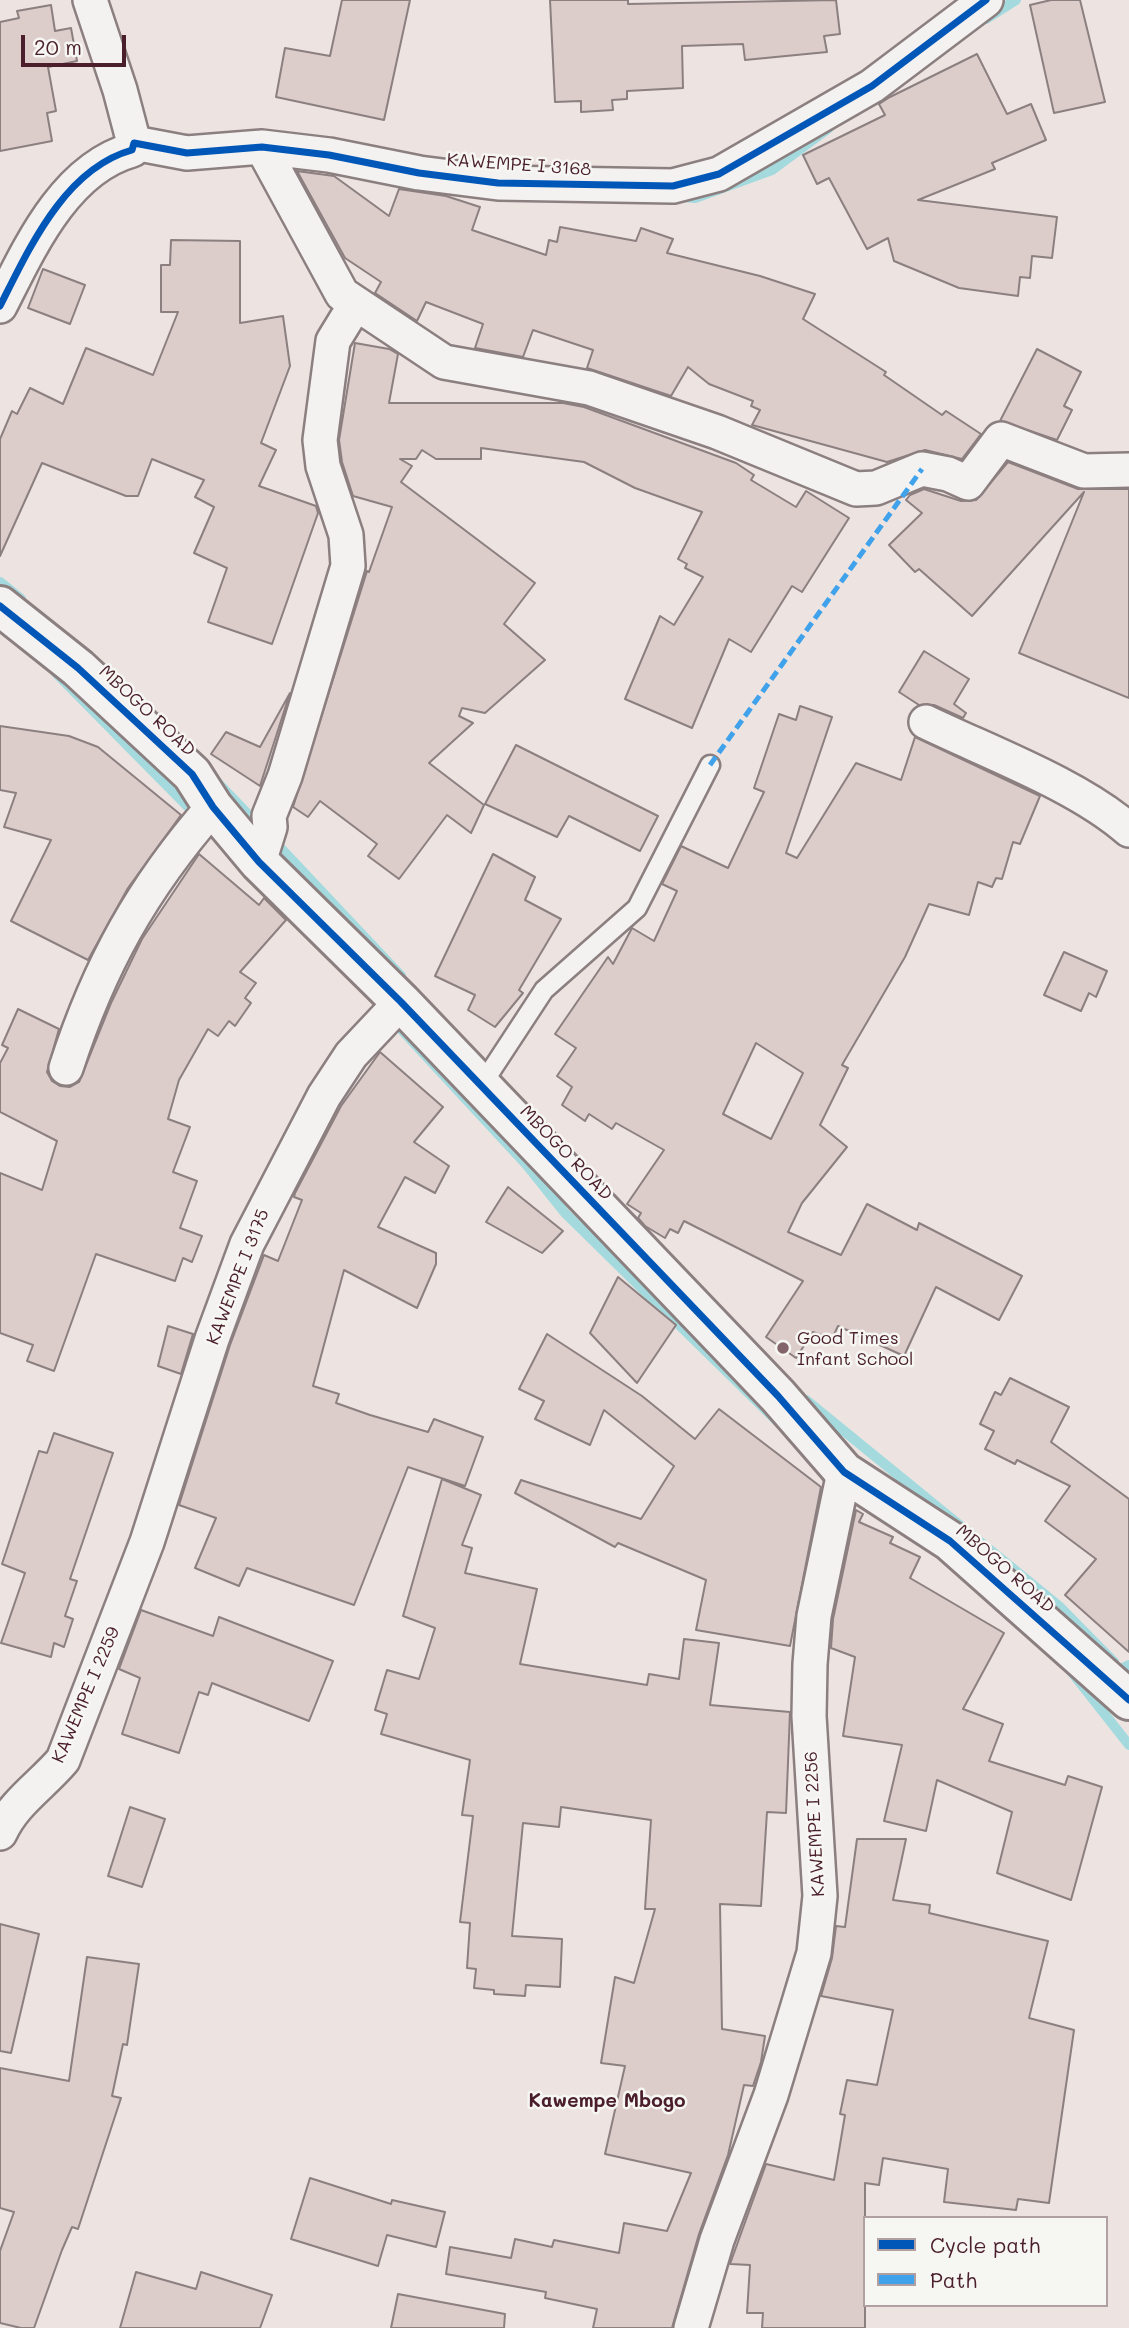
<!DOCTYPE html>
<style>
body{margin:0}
#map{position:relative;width:1129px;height:2328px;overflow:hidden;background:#ede4e1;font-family:Mali,sans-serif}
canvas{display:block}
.legend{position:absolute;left:863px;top:2216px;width:245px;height:91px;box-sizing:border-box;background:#f6f6f2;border:2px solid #b1a0a2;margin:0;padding:9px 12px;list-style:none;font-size:21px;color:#4a1f2b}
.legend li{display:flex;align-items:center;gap:14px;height:35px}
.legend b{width:35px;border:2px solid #b1a0a2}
.scale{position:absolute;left:21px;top:35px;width:105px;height:32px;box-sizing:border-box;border:4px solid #4a1f2b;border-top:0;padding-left:9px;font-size:21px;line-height:24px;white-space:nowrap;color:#4a1f2b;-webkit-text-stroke:5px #f6f6f2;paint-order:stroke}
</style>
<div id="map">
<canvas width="1129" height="2328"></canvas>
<ul class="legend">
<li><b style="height:9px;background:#0057b8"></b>Cycle path</li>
<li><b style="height:9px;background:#40a2eb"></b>Path</li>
</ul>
<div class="scale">20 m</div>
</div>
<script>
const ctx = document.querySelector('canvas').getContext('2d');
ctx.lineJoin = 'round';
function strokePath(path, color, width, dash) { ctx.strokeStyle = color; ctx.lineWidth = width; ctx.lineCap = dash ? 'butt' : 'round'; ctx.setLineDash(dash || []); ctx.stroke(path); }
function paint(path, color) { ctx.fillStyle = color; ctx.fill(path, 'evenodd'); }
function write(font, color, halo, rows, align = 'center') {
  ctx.font = font + ' Mali,sans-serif'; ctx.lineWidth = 5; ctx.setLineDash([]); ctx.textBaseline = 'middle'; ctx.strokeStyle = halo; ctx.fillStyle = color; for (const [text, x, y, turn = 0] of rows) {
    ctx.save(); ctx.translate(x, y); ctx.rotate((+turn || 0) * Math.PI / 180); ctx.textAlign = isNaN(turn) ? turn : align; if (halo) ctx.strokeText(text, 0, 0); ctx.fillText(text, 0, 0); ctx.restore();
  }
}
strokePath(new Path2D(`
 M986 19 1016 0
 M682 197 695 198 772 170 829 128
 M0 582 21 599
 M56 673 200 819
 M217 782 262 829
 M273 840 401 976
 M402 1030 525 1163 565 1213 781 1425
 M806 1400 1060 1607 1114 1662
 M1121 1669 1129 1665
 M1070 1670 1129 1745`), '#a4dade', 10);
const building = new Path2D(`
 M342 0H410L384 120 276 97 285 48 330 56Z
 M550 0H628V4L836 0 840 34 824 36 827 52 745 60 743 44 682 46 683 88 627 91V99L612 100 613 110 581 112V101L555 102Z
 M1051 0H1080L1105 102 1054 113 1030 5Z
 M51 5 55 31 71 28 77 61 48 67 56 111 47 113 52 141 0 151V22L19 18 17 11Z
 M977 54 1007 114 1031 104 1046 140 992 163 995 169 918 200 1057 217 1052 258 1032 256 1030 278 1020 277 1018 296 959 288 894 261 888 238 867 249 829 178 817 184 803 155 885 115 879 104 890 97Z
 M297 171 334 176 389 216 399 189 446 196 480 207 472 230 546 255 549 240 557 242 560 227 636 241 641 228 673 239 667 253 760 276 815 294 803 319 886 372 884 375 942 415 946 411 981 434 962 459 925 450 887 462 752 425 760 410 751 406 753 401 709 384 688 367 671 396 587 368 593 350 533 330 523 357 475 348 483 324 426 302 417 321 375 293 381 282 345 258Z
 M171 240 240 241V323L283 316 290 366 261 443 276 450 259 486 316 506 318 513 272 644 208 622 227 568 194 553 214 507 195 497 204 480 152 459 138 496H126L42 463 0 556V439L12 411 17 414 30 388 63 404 86 348 153 375 178 312H161V265H170Z
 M43 269 85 285 70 324 28 308Z
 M355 343 389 349 398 354 389 403H563L584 407 736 463 754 475 751 480 796 507 806 491 849 518 802 592 792 586 751 652 729 639 692 728 625 699 660 616 674 625 703 577 685 568 687 564 678 559 702 512 635 488 584 462 481 448V459H436L422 450 416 459H400L412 466 401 482 535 583 504 624 545 660 485 713 462 708 459 716 473 723 429 763 484 805 471 833 447 815 399 879 368 856 377 844 320 801 308 817 293 807 367 571 369 572 392 507 353 496 342 462 339 440Z
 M1037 349 1081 372 1064 406 1072 410 1057 440 1000 421Z
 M1008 462 1078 489H1129V698L1019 653 1084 492 972 616 919 569 915 572 889 545 922 513 906 500 910 495 924 489 961 501 976 500Z
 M924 651 969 679 954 704 966 713 963 718 934 705H919L899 692Z
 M290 693 260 786 211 754 226 732 260 747Z
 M800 706 832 717 786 853 797 858 856 763 901 780 915 737 1040 796 1020 844 1013 842 1002 879 996 878 992 887 978 882 969 915 929 904 905 957 842 1065 848 1068 820 1125 847 1147 802 1203 788 1232 841 1255 867 1204 917 1230 919 1223 1022 1276 999 1320 936 1287 904 1356 838 1326 832 1339 813 1332 796 1358 766 1337 803 1281 684 1221 678 1233 670 1229 665 1238 645 1226 638 1218 641 1213 627 1204 664 1150 616 1123 612 1129 589 1114 585 1121 562 1105 572 1087 557 1076 576 1048 555 1034 608 957 613 964 632 928 654 941 677 891 662 884 681 846 728 868 764 792 754 788 779 714 796 720ZM756 1043 803 1073 771 1139 723 1114Z
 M0 726 69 736 98 747 181 815 128 888 88 960 11 921 51 840 4 827 16 793 0 790Z
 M516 745 658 816 640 851 569 816 557 837 485 804Z
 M199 854 259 905 264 898 286 920 240 972 256 983 245 998 251 1003 235 1026 229 1021 218 1036 208 1029 179 1080 168 1119 190 1127 173 1172 197 1181 180 1228 202 1236 192 1262 183 1258 175 1281 96 1254 54 1371 27 1361 33 1345 0 1333V1173L42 1190 57 1141 0 1112V1063L8 1048 2 1045 18 1009 59 1029 47 1072 52 1081 60 1086 70 1087 79 1082 111 1003 142 939Z
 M493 854 535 877 525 900 561 919 519 990 523 993 495 1027 468 1010 475 995 435 976Z
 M1064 952 1107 971 1096 997 1089 993 1081 1011 1044 995Z
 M380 1052 443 1107 414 1142 449 1166 435 1193 405 1177 378 1227 436 1253V1264L417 1308 344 1270 313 1386 339 1394 336 1403 370 1415 428 1432 434 1419 483 1437 465 1486 408 1467 354 1605 247 1568 239 1586 195 1568 216 1518 179 1505 230 1345 264 1255 278 1261 302 1200 294 1197 295 1193 341 1106Z
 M508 1187 563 1231 542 1253 486 1222Z
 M618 1277 676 1325 637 1383 590 1333Z
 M168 1326 193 1334 181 1374 158 1366Z
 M547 1334 642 1396 695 1439 719 1409 821 1487 790 1646 696 1630 706 1580 618 1543 615 1547 515 1493 521 1480 641 1519 674 1466 604 1410 590 1445 535 1419 544 1401 519 1389Z
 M1010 1378 1069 1407 1051 1442 1129 1499V1652L1065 1595 1096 1559 1045 1521 1070 1486 1017 1460 1015 1464 985 1449 994 1431 980 1424 995 1392 1001 1395Z
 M54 1433 113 1453 70 1579 77 1581 65 1616 73 1619 64 1647 54 1643 51 1657 1 1643 25 1573 2 1564 39 1451 47 1453Z
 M442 1479 481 1495 462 1545 472 1548 465 1573 537 1589 520 1664 647 1685 649 1674 679 1679 684 1639 719 1643 710 1705 790 1712 786 1813 767 1812 761 1906 720 1904 722 2029 765 2036 761 2062 753 2086 744 2085 728 2155 699 2234 672 2328H593L597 2309 545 2298 546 2292 446 2274 450 2247 511 2258 515 2239 552 2247 554 2240 619 2253 624 2223 667 2231 691 2173 605 2154 625 2066 601 2063 615 1977 634 1983 655 1909H645L651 1820 561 1807 559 1827 523 1823 512 1936 562 1939 560 1987 526 1985 525 1996 494 1994V1990L474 1988 476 1969 467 1968 470 1923 460 1922 473 1816 462 1815 470 1760 381 1734 387 1714 375 1710 387 1670 419 1679 435 1628 403 1616Z
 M856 1510 863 1514 859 1522 893 1537 890 1543 920 1557 910 1578 1004 1633 963 1709 1003 1724 989 1761 1065 1785 1068 1776 1102 1787 1071 1900 997 1873 1012 1812 937 1780 926 1831 884 1821 902 1745 843 1736 855 1657 831 1648 833 1619Z
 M141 1610 213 1636 219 1617 333 1661 309 1721 212 1683 208 1695 199 1692 179 1753 122 1734 140 1678 119 1669Z
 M130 1807 165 1819 142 1887 108 1876Z
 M857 1839H906L893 1900 930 1905 929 1913 1048 1941 1029 2018 1074 2030 1049 2203 1018 2199 1016 2210 944 2202 948 2169 883 2158 879 2185 865 2183V2328H762L763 2313H747L750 2265 730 2264 766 2164 834 2180 845 2115 840 2114 847 2080 877 2085 893 2010 821 1996 832 1958 836 1926 845 1927Z
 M0 1924 39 1934 11 2053 0 2051Z
 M87 1957 139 1964 127 2045 123 2044 112 2096 121 2098 78 2229 72 2227 62 2250 34 2328H21L0 2323V2251L14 2212 0 2208V2068L69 2081Z
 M310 2178 391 2204 392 2200 445 2212 436 2247 387 2235 378 2266 291 2239Z
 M136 2272 196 2289 201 2272 272 2295 260 2328H120Z
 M398 2294 505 2314 504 2328H391Z`);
paint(building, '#dcccca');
strokePath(building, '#8c7f80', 2);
const service = new Path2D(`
 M481 1086 544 990 637 908 710 765`);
const minor = new Path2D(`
 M90 0 120 90 134 143
 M262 147 342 294 444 362 589 388 717 432 856 489 876 488 922 469 948 474 968 483 1001 439 1084 471 1129 470
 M0 306C29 249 64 169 132 150L134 143 187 153 262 147 329 155 419 173 498 183 673 186 719 174 872 86 986 0
 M926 722C988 752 1078 785 1129 830
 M259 862 270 827 269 816 285 776 348 566 346 535 323 466 320 440 333 341 355 305
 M66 1068C99 966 142 888 213 807
 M0 1833C14 1802 42 1785 63 1760L147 1542 212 1339 247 1244 324 1096 351 1055 401 1002
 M691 2328 717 2240 771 2095 814 1953 820 1896 809 1716 810 1664 814 1616 844 1472`);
const tertiary = new Path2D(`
 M0 606 78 668 192 774 213 807 259 862 401 1002 778 1396 844 1472 950 1541 1129 1700`);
strokePath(service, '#8c7f80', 23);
strokePath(minor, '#8c7f80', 38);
strokePath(tertiary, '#8c7f80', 44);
strokePath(service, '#f4f2f0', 18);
strokePath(minor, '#f4f2f0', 33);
strokePath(tertiary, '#f4f2f0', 38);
strokePath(new Path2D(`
 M710 765 922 469`), '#40a2eb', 5, [10, 5]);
strokePath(new Path2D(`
 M0 306C29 249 64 169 132 150L134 143 187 153 262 147 329 155 419 173 498 183 673 186 719 174 872 86 986 0
 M0 606 78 668 192 774 213 807 259 862 401 1002 778 1396 844 1472 950 1541 1129 1700`), '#0057b8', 7);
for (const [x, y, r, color] of [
 [783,1348,7,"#83646b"]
]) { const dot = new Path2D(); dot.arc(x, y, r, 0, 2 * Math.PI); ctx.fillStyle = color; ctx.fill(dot); strokePath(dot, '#f6f6f2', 2.5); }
write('18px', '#4a1f2b', '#f6f6f2', [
 ["KAWEMPE I 3168",519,165,4],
 ["MBOGO ROAD",147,711,43],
 ["MBOGO ROAD",566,1153,46],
 ["KAWEMPE I 3175",238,1277,-69],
 ["MBOGO ROAD",1005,1569,41],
 ["KAWEMPE I 2259",86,1695,-67],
 ["KAWEMPE I 2256",815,1824,-93]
]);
write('18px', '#4a1f2b', '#f6f6f2', [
 ["Good Times",797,1338],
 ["Infant School",797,1359]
], 'left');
write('bold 19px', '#4a1f2b', '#f6f6f2', [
 ["Kawempe Mbogo",607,2101]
]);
</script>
